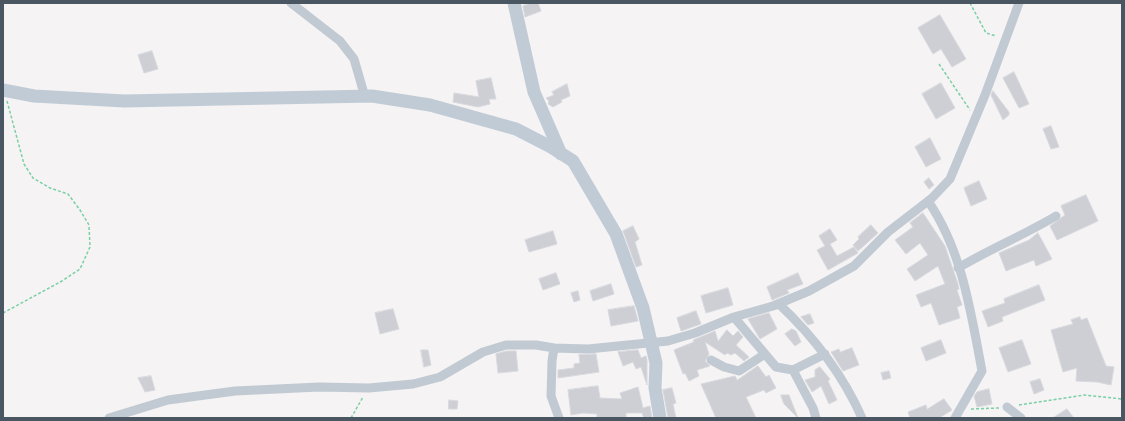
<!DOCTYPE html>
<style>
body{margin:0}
#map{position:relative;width:1125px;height:421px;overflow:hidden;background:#f5f3f3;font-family:"Varela Round",sans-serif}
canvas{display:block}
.frame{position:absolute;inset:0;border:4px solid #4a5661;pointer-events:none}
</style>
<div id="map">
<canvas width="1125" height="421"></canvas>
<div class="frame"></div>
</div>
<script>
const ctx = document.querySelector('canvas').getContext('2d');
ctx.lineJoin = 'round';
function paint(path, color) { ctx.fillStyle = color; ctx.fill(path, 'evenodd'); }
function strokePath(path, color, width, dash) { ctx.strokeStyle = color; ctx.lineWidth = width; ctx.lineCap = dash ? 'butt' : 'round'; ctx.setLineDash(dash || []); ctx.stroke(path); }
const building = new Path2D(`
 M531 3H538L541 11 525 17 523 6Z
 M940 15 966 59 952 67 941 49 933 54 918 28Z
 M152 51 158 69 144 73 138 55Z
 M1014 72 1029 104 1019 108 1003 78Z
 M491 78 496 99H489L490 104 478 107 453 102 454 93 479 97 476 81Z
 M941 83 955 108 936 119 922 94Z
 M567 84 570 96 561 100 562 102 553 107 548 104 549 101 546 98 554 95 552 92Z
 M993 91 1009 112V115L1003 120 991 95Z
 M1051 126 1059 147 1051 149 1043 129Z
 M930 138 941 159 926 167 915 147Z
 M929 178 934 185 929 189 924 182Z
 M979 181 987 199 971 206 964 188Z
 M1086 195 1098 221 1057 240 1050 226 1065 215 1061 206Z
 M923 213 945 246 958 284 959 289 957 290 962 305 957 307 960 318 939 325 931 303 921 307 916 295 945 284 938 266 915 281 907 269 928 255 920 243 906 254 895 240 913 227 910 223Z
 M871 225 878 233 858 251 853 245 859 239 858 237Z
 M633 226 639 239 635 242 642 265 636 267 623 231Z
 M830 229 837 240 830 244 837 256 854 247 858 253 828 270 817 250 825 246 819 236Z
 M553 231 557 244 529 252 525 240Z
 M1038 233 1052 259 1036 266 1034 260 1006 271 999 253 1029 240Z
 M556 273 560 284 543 290 539 279Z
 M798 273 803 284 787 290 789 293 772 300 767 287Z
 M611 284 614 294 593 301 590 291Z
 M1039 285 1045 300 1002 317 1003 321 988 327 982 311 1005 303 1004 299Z
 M728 288 733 305 706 313 701 296Z
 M578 291 580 300 574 302 571 293Z
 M634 306 638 321 611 326 608 310Z
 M393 309 399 329 380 334 375 313Z
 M696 311 701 324 681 331 677 318Z
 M769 313 777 329 760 339 748 319Z
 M810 314 814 323 808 325 801 317Z
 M1080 317 1081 320 1087 318 1106 366 1114 367 1111 385 1097 382 1076 381 1077 368 1063 372 1051 330 1073 324 1071 320Z
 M792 329 796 331 801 342 795 346 785 334Z
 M727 330 733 336 738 331 743 337 736 345 749 357 744 361 735 353 731 355 727 353 725 355 705 342 709 354 705 361 710 366 697 370 699 376 689 381 685 373 683 374 674 350 694 342 693 340 715 331 718 341Z
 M941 340 946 353 926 361 921 348Z
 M1022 340 1031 364 1008 372 999 348Z
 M852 348 859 365 843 371 831 352 839 349 840 352Z
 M421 350H428L431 365 424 367Z
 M638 350 641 358 646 356 647 360V385L641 367 636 369 633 362 623 366 618 352Z
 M507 351H516L518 371 498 373 496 354Z
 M596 354 599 372 558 378V370L574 368V364L580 363 579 355Z
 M758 366 766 377 769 375 776 388 766 393 764 390 746 397 756 418H716L701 384 735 376 737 380Z
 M820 367 830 379 828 381 837 400 829 404 821 386 812 392 805 380 815 377V370Z
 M889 371 891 378 883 380 881 373Z
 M151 376 155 390 145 392 138 378Z
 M1040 379 1044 390 1034 394 1030 382Z
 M598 386 600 398 622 399 620 393 638 387 643 408 650 406 652 418H644L642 413H626V418H597V414L583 413 571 415 568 390Z
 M672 388 676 403 673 404 676 418H668L663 390Z
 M989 389 992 404 977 407 974 396 977 392Z
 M781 395H789L798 418 784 404Z
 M944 399 952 410 939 418H910L908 412 926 405 927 409Z
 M449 400 458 401 457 409H449Z
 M1067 409 1074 418H1053Z`);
paint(building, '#cdcfd5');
strokePath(building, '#d7d9de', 1);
strokePath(new Path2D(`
 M970 3 986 33 996 36
 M939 64 970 110
 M3 313 62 281 80 269 90 247 89 225 80 210 68 194 50 188 33 178 24 164 7 101
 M1019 405 1084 395 1122 399
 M971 409 999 408
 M351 418 363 397`), '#7ad0a6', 1.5, [3, 2]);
strokePath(new Path2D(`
 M291 3 340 41 354 59 365 97
 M928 201C962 250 971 313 982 371L955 418
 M958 268C990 249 1024 235 1056 216
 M779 304C813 336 843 375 862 418
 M734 317 765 354
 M711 360 724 367 739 371 765 354 776 367 793 370
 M1007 407 1021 418
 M109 418 168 400 235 391 319 387 369 388 413 384 440 377 483 352 506 345H536L554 348
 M559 418 551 396 552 361 554 348 588 349 668 341 695 333 734 317 773 306 809 291 854 266 888 232 932 198 950 179 985 95 1019 3
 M816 418 813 408 793 370 825 354`), '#c1cad2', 9);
strokePath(new Path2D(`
 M514 3 534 92 561 154
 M3 90 34 96 124 101 372 96 430 105 516 129 551 147 573 161 616 234 643 308 656 363 655 388 660 418`), '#c1cbd6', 13);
</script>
